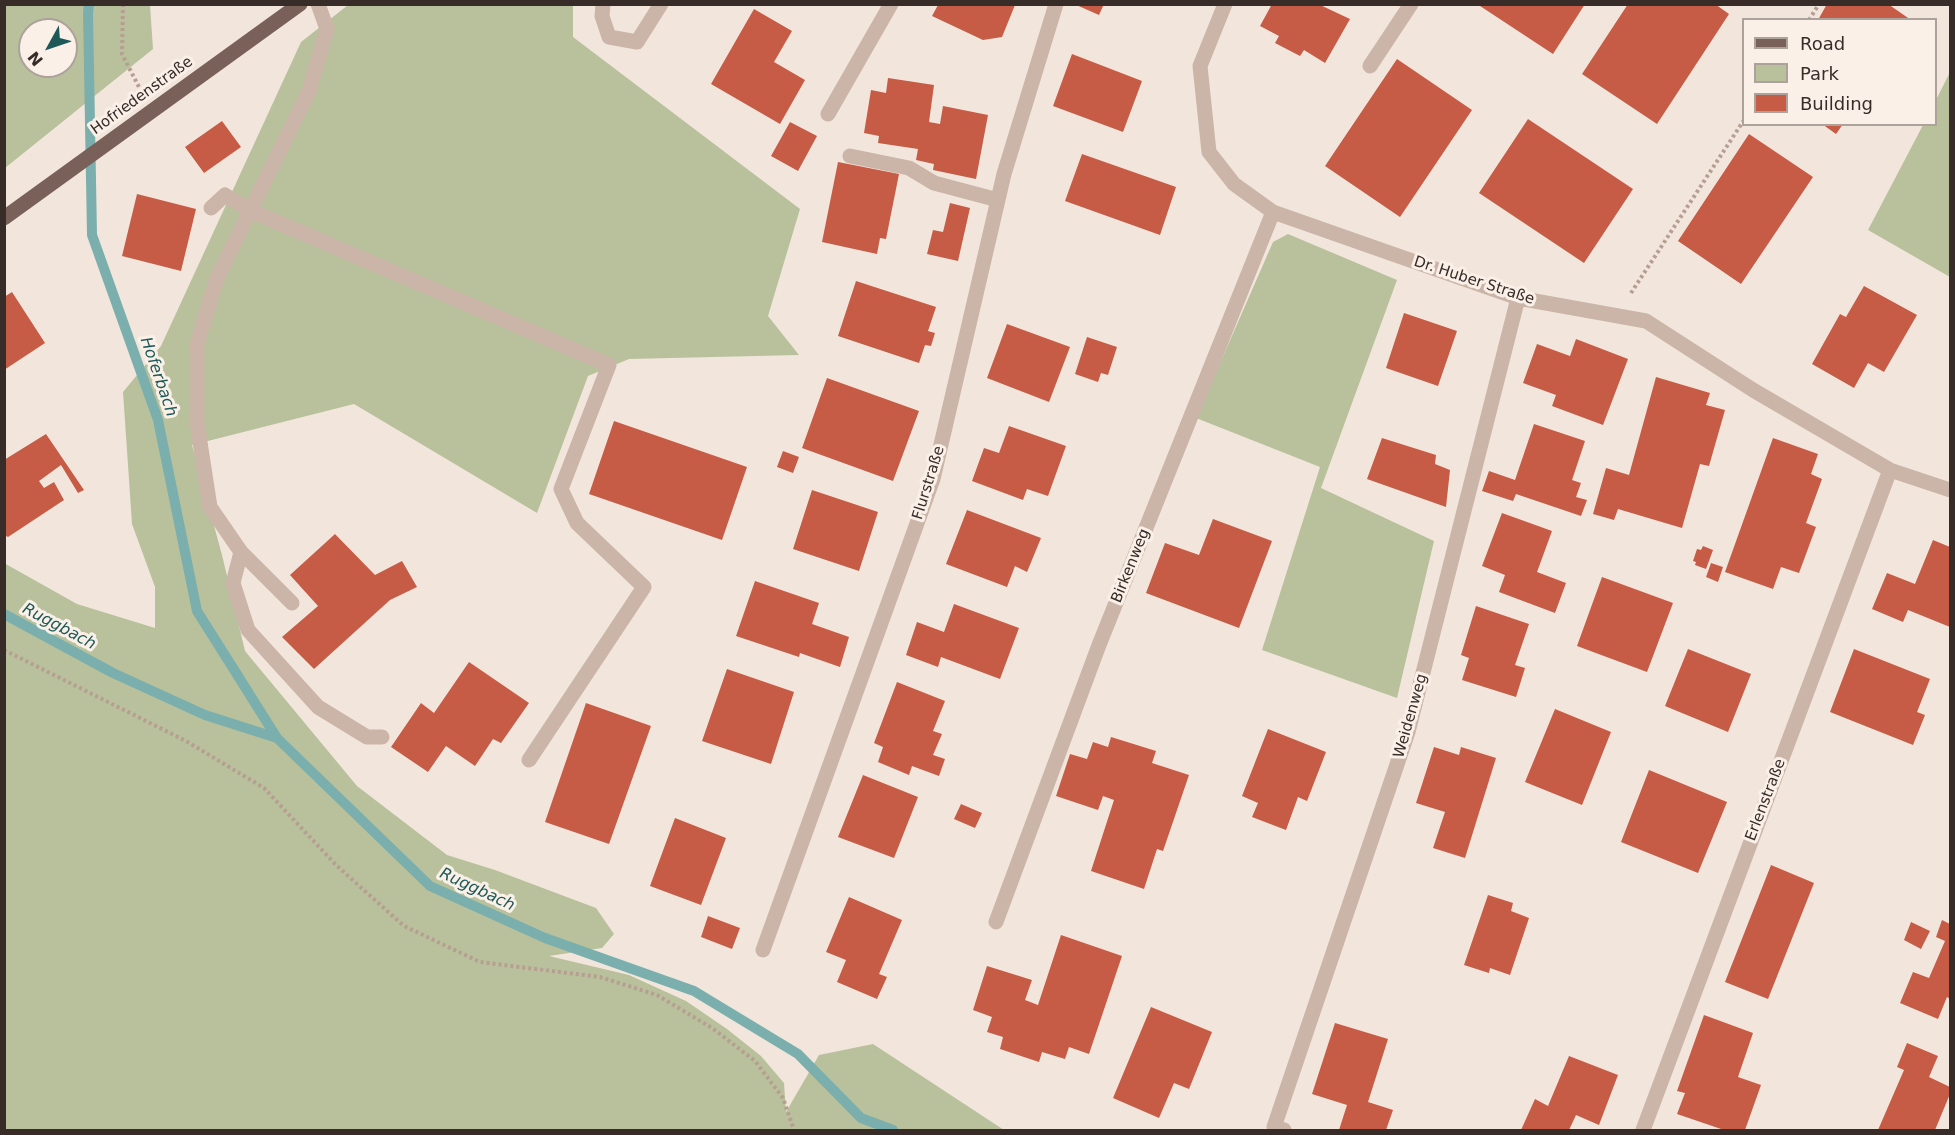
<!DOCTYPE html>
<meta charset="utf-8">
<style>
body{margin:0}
#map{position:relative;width:1955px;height:1135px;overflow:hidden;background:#f2e6dc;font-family:"DejaVu Sans",sans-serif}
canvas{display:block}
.frame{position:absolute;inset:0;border:6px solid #372c28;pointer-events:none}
.legend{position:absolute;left:1742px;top:18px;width:195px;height:108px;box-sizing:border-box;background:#faf0e8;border:2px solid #aca29b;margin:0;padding:8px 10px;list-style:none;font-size:18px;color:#372c28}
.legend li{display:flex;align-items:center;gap:12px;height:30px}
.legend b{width:30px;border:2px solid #aca29b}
.north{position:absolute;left:18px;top:18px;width:60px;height:60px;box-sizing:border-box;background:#faf0e8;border:2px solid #aca29b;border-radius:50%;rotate:230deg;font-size:16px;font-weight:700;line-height:24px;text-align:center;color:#372c28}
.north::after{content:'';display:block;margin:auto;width:21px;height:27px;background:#1d5958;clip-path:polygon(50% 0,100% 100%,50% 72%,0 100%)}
</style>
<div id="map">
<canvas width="1955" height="1135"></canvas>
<div class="frame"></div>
<ul class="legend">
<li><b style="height:8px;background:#796159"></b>Road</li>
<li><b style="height:16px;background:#b8c19c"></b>Park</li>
<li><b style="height:16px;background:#c65b46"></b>Building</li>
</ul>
<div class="north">N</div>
</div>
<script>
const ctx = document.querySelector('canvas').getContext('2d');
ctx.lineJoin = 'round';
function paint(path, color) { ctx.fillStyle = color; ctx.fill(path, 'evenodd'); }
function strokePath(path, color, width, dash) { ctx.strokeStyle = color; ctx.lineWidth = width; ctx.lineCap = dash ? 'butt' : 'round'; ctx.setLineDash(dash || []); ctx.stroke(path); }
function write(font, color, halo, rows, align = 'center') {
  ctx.font = font + ' "DejaVu Sans",sans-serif'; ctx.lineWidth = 6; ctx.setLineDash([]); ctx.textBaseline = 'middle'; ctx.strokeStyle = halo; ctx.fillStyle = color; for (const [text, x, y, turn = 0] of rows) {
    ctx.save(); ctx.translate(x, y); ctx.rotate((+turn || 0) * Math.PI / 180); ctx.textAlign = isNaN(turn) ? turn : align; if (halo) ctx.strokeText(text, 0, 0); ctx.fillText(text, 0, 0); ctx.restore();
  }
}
paint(new Path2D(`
 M5 4 150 5 153 49 5 168ZM30 30H66V66H30Z
 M348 5H573V37L800 209 768 316 799 355 629 359 588 376 537 513 354 404 192 445 222 555 245 651 357 786 447 855 495 870 596 908 614 934 602 948 549 956 629 975 686 1001 727 1029 761 1056 784 1083 786 1112 819 1055 873 1044 1004 1130H1011H5L4 563 77 604 155 628V587L132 524 123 392 161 346 301 42Z
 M1950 72V277L1868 230 1923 125 1936 124V100Z
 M1288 234 1397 280 1321 488 1434 541 1397 698 1262 650 1320 467 1196 418 1273 242Z`), '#b8c19c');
strokePath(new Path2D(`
 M89 4 88 13 92 235 158 420 197 611 277 738
 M4 614 113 673 205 715 277 738 430 886 545 938 694 991 798 1054 861 1118 893 1130`), '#7bafad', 10);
paint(new Path2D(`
 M1074 4H1104L1099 15Z
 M1272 4H1318L1350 19 1325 63 1304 50 1300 56 1275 43 1279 36 1260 26Z
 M1477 4H1585L1553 54Z
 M1628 4H1715L1729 14 1657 124 1582 74Z
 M1827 4H1888L1911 20H1818Z
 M938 5H1015L1002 37 983 40 932 16Z
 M754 9 792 31 774 62 805 80 780 124 711 84Z
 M1072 54 1142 81 1123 132 1053 106Z
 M1397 59 1472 110 1400 217 1325 166Z
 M888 78 934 85 929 122 940 124 943 106 988 115 976 179 933 170 934 164 916 160 918 149 878 143 879 136 864 133 871 90 886 93Z
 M1528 119 1633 189 1584 263 1479 193Z
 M222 121 241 147 204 173 185 147Z
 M790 122 817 136 798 171 771 156Z
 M1822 124H1843L1836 134Z
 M1749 134 1813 177 1741 284 1678 241Z
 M1082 154 1176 187 1160 235 1065 201Z
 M838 162 899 174 886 239 880 238 877 254 822 242Z
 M137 194 196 209 181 271 122 256Z
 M950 203 970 208 958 261 927 254 933 230 943 232Z
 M856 281 936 307 928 331 935 333 931 346 925 345 919 363 838 336Z
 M1864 286 1917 315 1884 372 1868 363 1854 388 1812 364 1840 314 1846 317Z
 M12 292 45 343 4 370V297Z
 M1404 313 1457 331 1438 386 1386 368Z
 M1007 324 1070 347 1049 402 987 378Z
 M1087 337 1117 347 1108 375 1101 373 1098 382 1075 374Z
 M1576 339 1628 359 1603 425 1552 406 1556 395 1523 383 1537 344 1570 356Z
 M1656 377 1710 393 1706 405 1725 410 1709 466 1700 464 1682 528 1618 509 1614 520 1593 514 1606 468 1629 475Z
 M827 378 919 411 893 481 802 448Z
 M614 421 747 467 722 540 589 494Z
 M1534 424 1585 441 1572 480 1581 483 1576 497 1587 500 1581 516 1516 494 1513 501 1482 491 1489 471 1515 480Z
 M1009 426 1066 446 1048 496 1027 489 1023 500 972 481 984 448 999 453Z
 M46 434 84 490 78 493 61 465 39 481 44 488 54 482 64 500 8 537 4 535V460Z
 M1382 438 1436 455 1435 464 1450 470 1446 507 1367 479Z
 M1773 438 1818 454 1811 474 1822 479 1806 523 1816 527 1799 573 1781 567 1773 589 1725 572Z
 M783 451 799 457 793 473 777 467Z
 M812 490 878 512 859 571 793 549Z
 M967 510 1041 538 1027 572 1015 566 1007 587 946 564Z
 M1502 513 1552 531 1537 572 1566 583 1555 613 1499 592 1505 575 1482 566Z
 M1213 519 1272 541 1239 628 1146 593 1165 543 1199 555Z
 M335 534 375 575 402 561 417 587 390 600 314 669 282 637 318 606 290 575Z
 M1933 540 1950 547V627L1908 610 1903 622 1872 609 1887 573 1915 584Z
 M1703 546 1713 550 1706 569 1695 565 1696 562 1693 561 1697 549 1701 550Z
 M1711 563 1723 567 1718 582 1706 577Z
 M1602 577 1673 603 1647 672 1577 646Z
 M755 581 819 603 812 624 849 637 840 667 800 653 799 657 736 636Z
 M954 604 1019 628 1000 679 941 657 938 667 906 655 917 622 944 632Z
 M1476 606 1529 624 1515 665 1525 668 1516 697 1462 680 1469 658 1461 655Z
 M1688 649 1751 674 1728 732 1665 706Z
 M1854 649 1930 679 1917 712 1925 715 1913 745 1830 712Z
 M469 662 529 703 501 743 493 739 475 766 446 746 428 772 391 747 421 703 434 713Z
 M727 669 794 692 771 764 702 741Z
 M897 682 945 701 933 731 942 734 933 755 945 759 939 776 912 766 909 775 878 762 883 747 874 743Z
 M586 703 651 726 609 844 545 822Z
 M1555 709 1611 732 1582 805 1525 782Z
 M1268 729 1326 752 1307 801 1298 797 1286 830 1252 817 1258 803 1242 796Z
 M1111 737 1156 751 1152 763 1189 775 1163 851 1157 849 1144 889 1091 871 1114 800 1103 796 1098 810 1056 796 1070 754 1087 759 1093 742 1108 747Z
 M1434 747 1459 755 1461 747 1496 758 1465 858 1433 848 1445 812 1416 803Z
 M1649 770 1727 802 1698 873 1621 842Z
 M863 775 918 797 894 858 838 837Z
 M961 804 982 813 975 828 954 819Z
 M675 818 726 838 701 905 650 886Z
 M1771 865 1814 883 1768 999 1725 982Z
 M1488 895 1513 903 1511 911 1529 918 1510 975 1490 968 1489 973 1464 965Z
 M849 897 902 920 879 974 887 977 877 999 837 982 846 960 826 952Z
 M708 916 740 928 732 949 701 937Z
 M1942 920 1950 924V999L1947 997 1938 1019 1900 1003 1913 972 1929 978 1945 941 1936 937Z
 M1911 922 1930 931 1921 949 1904 940Z
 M1061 935 1122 956 1089 1054 1069 1047 1065 1059 1042 1052 1039 1062 1000 1049 1003 1037 987 1032 992 1017 973 1010 987 966 1032 980 1025 1000 1038 1005Z
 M1151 1007 1212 1032 1189 1089 1174 1083 1159 1118 1113 1098Z
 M1704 1015 1753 1033 1738 1077 1761 1085 1745 1130H1724L1677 1114 1685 1093 1677 1091Z
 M1335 1023 1388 1039 1368 1102 1393 1110 1386 1130H1339L1347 1105 1312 1094Z
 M1907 1043 1938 1056 1929 1077 1950 1087V1094L1935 1130H1878L1904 1070 1897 1067Z
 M1569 1056 1618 1075 1599 1125 1576 1115 1569 1130H1521L1535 1099 1548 1106Z`), '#c65b46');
strokePath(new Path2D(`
 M123 4 122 54 140 89
 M1809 20 1819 4
 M1631 293 1744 120
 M4 650 186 741 264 788 336 865 404 926 480 962 600 977 657 995 712 1028 755 1061 783 1098 794 1130`), '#b69f92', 4, [3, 3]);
strokePath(new Path2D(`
 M603 4 602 16 609 37 637 42 661 4
 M1225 4 1200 66 1209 152 1234 184 1273 212 1518 298 1646 321 1753 390 1890 470 1950 490
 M1370 66 1411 4
 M828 114 891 4
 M850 156 909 168 934 183 998 200
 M211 208 225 195 249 210 609 365 561 489 577 523 644 587 529 760
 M241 552 233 583 248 630 318 707 367 737H382
 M292 603 241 552 210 507 197 423V344L217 278 309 91 327 29 318 4
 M996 922 1099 645 1273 212
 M763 950 933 479 1004 174 1056 4
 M1284 1130 1274 1127 1408 732 1518 298
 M1643 1130 1890 470`), '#cab5a8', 15);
strokePath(new Path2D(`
 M4 218 300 4`), '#796159', 15);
write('15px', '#372c28', '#faf0e8', [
 ["Hofriedenstraße",142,96,-36],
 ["Dr. Huber Straße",1474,281,18],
 ["Flurstraße",929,483,-73],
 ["Birkenweg",1131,566,-68],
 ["Weidenweg",1411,716,-74],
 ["Erlenstraße",1766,800,-69]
]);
write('italic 16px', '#1d5958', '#faf0e8', [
 ["Hoferbach",158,377,71],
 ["Ruggbach",59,627,28],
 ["Ruggbach",477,890,25]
]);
</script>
